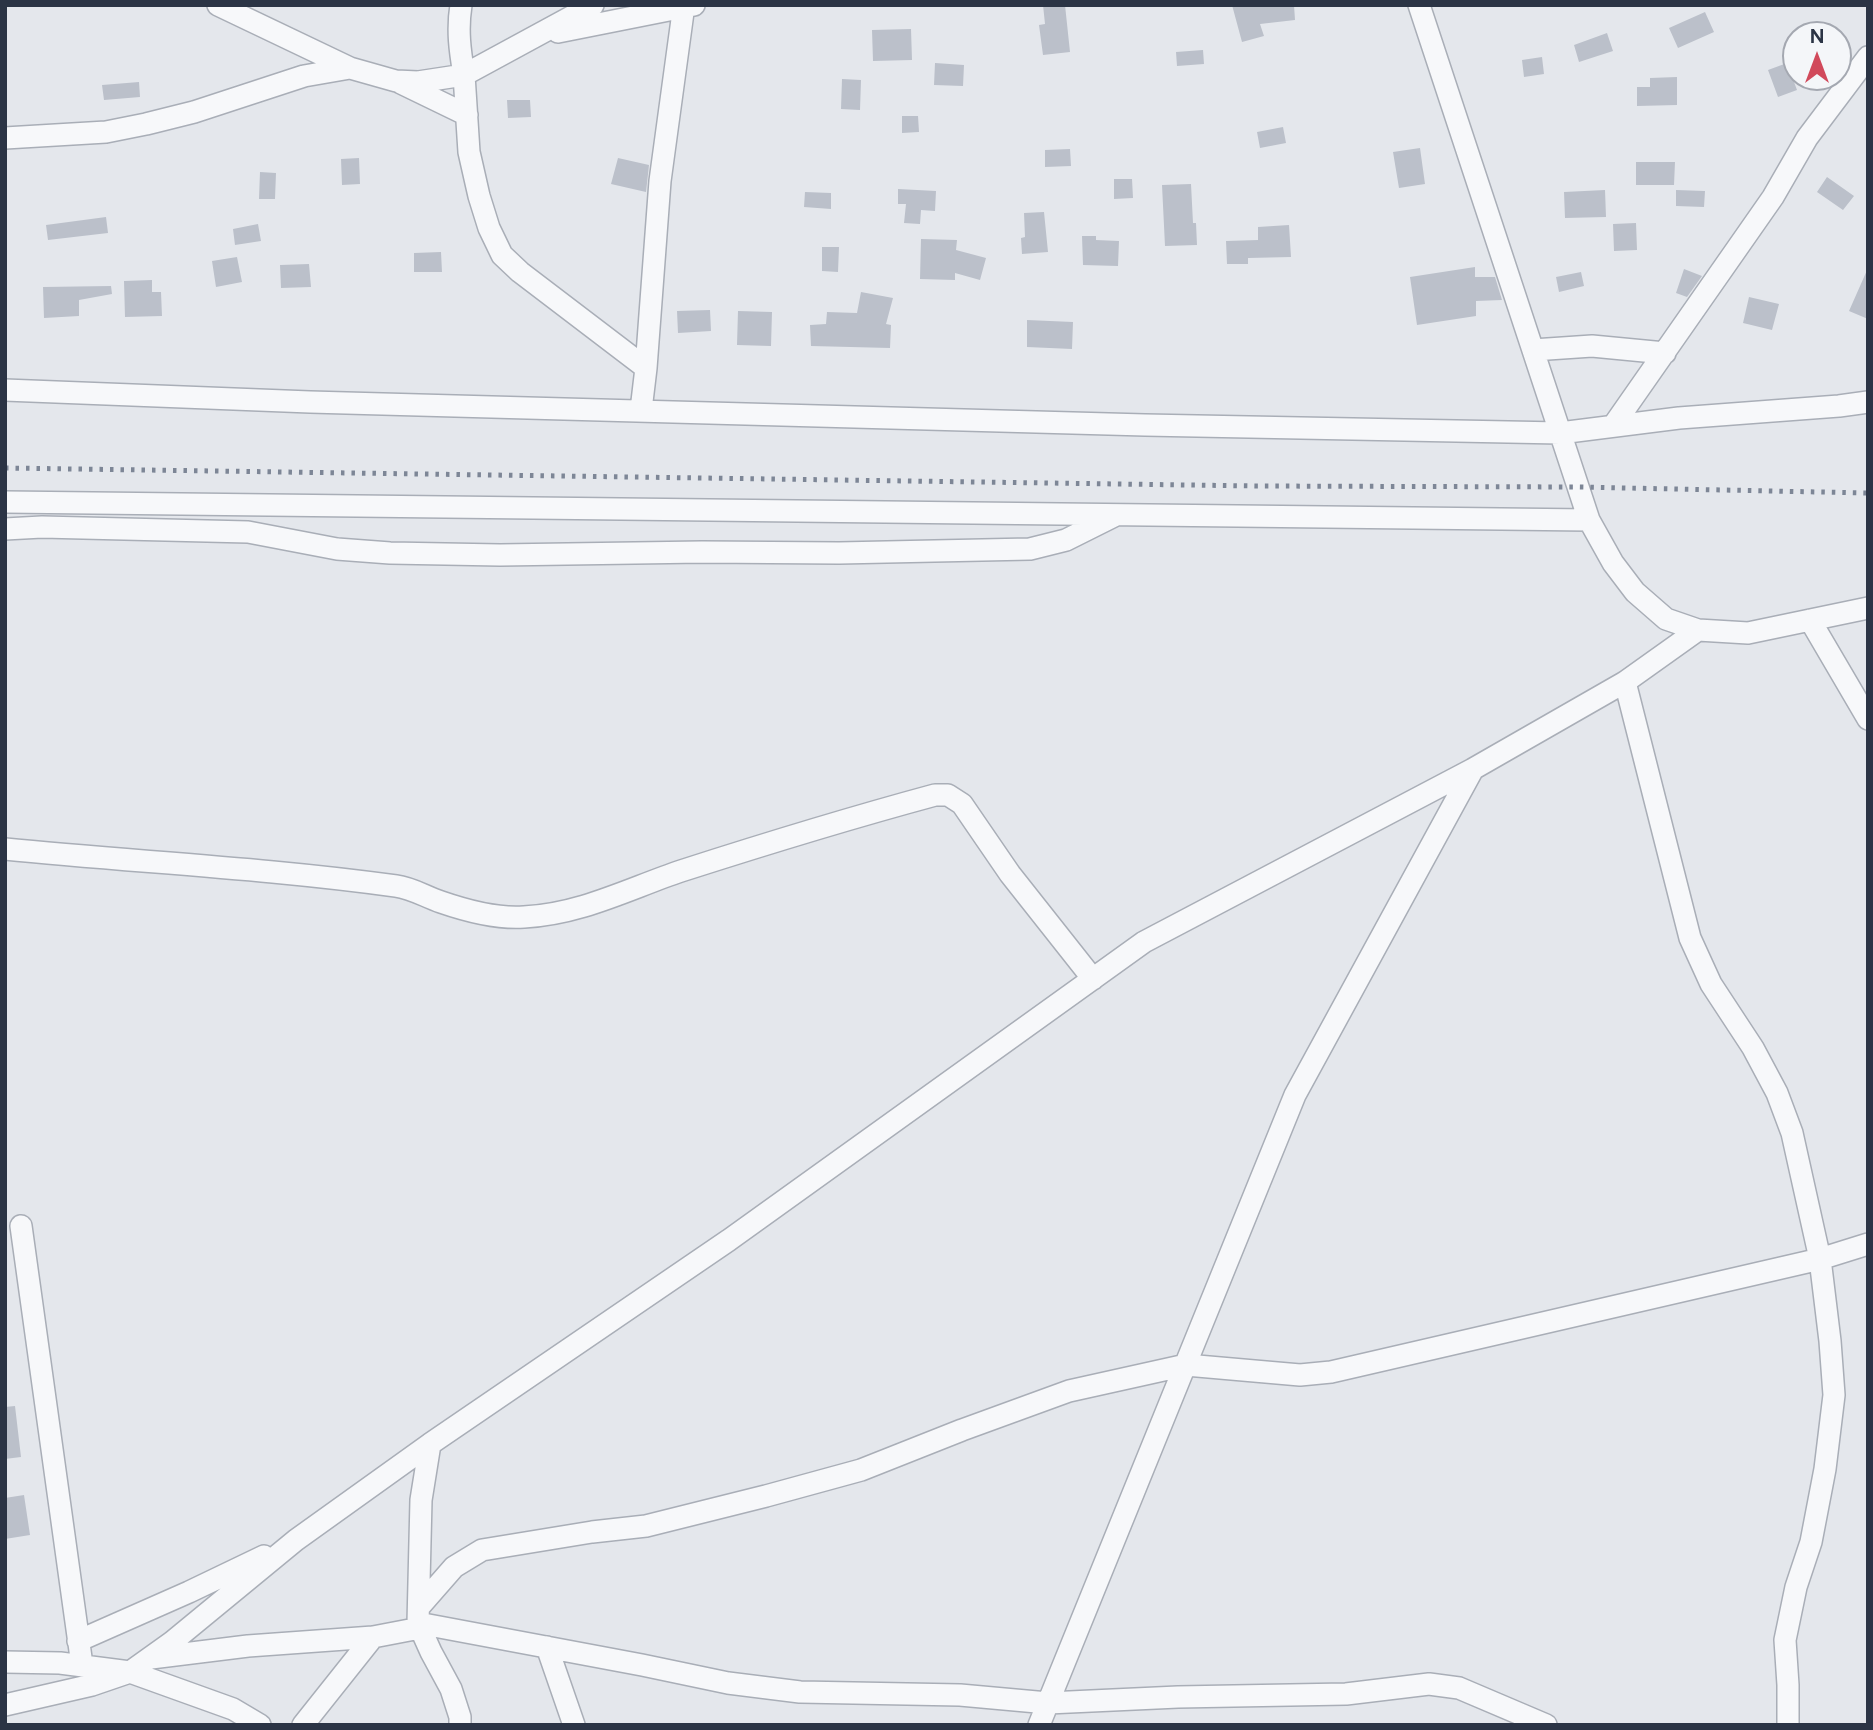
<!DOCTYPE html>
<style>
body{margin:0}
#map{position:relative;width:1873px;height:1730px;overflow:hidden;background:#e4e7ec;font-family:Figtree,sans-serif}
canvas{display:block}
.frame{position:absolute;inset:0;border:7px solid #2b3445;pointer-events:none}
.north{position:absolute;left:1782px;top:21px;width:70px;height:70px;box-sizing:border-box;background:#f4f6f9;border:2px solid #a4a8b1;border-radius:50%;rotate:0deg;font-size:19px;font-weight:700;line-height:28px;text-align:center;color:#2b3445}
.north::after{content:'';display:block;margin:auto;width:24px;height:32px;background:#d1495b;clip-path:polygon(50% 0,100% 100%,50% 72%,0 100%)}
</style>
<div id="map">
<canvas width="1873" height="1730"></canvas>
<div class="frame"></div>
<div class="north">N</div>
</div>
<script>
const ctx = document.querySelector('canvas').getContext('2d');
ctx.lineJoin = 'round';
function paint(path, color) { ctx.fillStyle = color; ctx.fill(path, 'evenodd'); }
function strokePath(path, color, width, dash) { ctx.strokeStyle = color; ctx.lineWidth = width; ctx.lineCap = dash ? 'butt' : 'round'; ctx.setLineDash(dash || []); ctx.stroke(path); }
paint(new Path2D(`
 M1043 5H1065L1070 52 1043 55 1039 25 1045 24Z
 M1232 5H1294L1295 20 1260 24 1264 36 1242 42Z
 M1705 12 1714 32 1678 48 1669 28Z
 M911 29 912 60 873 61 872 30Z
 M1607 33 1613 51 1579 62 1574 45Z
 M1203 50 1204 64 1177 66 1176 52Z
 M1542 57 1544 74 1524 77 1522 60Z
 M935 63 964 65 963 86 934 85Z
 M1787 63 1797 90 1778 97 1768 70Z
 M1677 77V105L1637 106V87H1650V78Z
 M842 79 861 80 860 110 841 109Z
 M139 82 140 97 104 100 102 85Z
 M507 100H530L531 117 508 118Z
 M902 116H918L919 132 902 133Z
 M1283 127 1286 143 1260 148 1257 132Z
 M1420 148 1425 184 1399 188 1393 152Z
 M1070 149 1071 166 1045 167V150Z
 M359 158 360 184 342 185 341 159Z
 M618 158 649 165 646 192 611 184Z
 M1636 162H1675L1674 185H1636Z
 M260 172 276 173 275 199H259Z
 M1827 177 1854 196 1843 210 1817 192Z
 M1114 179H1132L1133 198 1114 199Z
 M1191 184 1193 223H1196L1197 245 1165 246 1162 185Z
 M898 189 936 191 935 211 921 210 920 224 904 223 906 204H898Z
 M1605 190 1606 217 1565 218 1564 192Z
 M1676 190 1705 191 1704 207 1676 206Z
 M805 192 831 193V209L804 207Z
 M1044 212 1048 252 1022 254 1021 238 1025 237 1024 213Z
 M106 217 108 233 48 240 46 225Z
 M1636 223 1637 250 1614 251 1613 224Z
 M258 224 261 241 235 245 233 229Z
 M1289 225 1291 257 1248 258V264H1227L1226 241 1258 240V227Z
 M1082 236H1096V240L1119 241 1118 266 1083 265Z
 M921 239 957 240 956 250 986 258 980 280 955 273V280L920 279Z
 M822 247H839L838 272 822 271Z
 M441 252 442 272H414V253Z
 M237 257 242 282 216 287 212 261Z
 M309 264 311 287 281 288 280 265Z
 M1475 267V277H1495L1502 300 1476 301V316L1417 325 1410 277Z
 M1868 268V319L1849 311Z
 M1684 269 1702 276 1687 297 1676 293Z
 M1581 272 1584 286 1559 292 1556 277Z
 M152 280V292H161L162 316 125 317 124 281Z
 M111 286 112 294 79 300V316L44 318 43 287Z
 M861 292 893 298 886 324 891 325 890 348 811 346 810 325 826 324 827 312 857 313Z
 M1749 297 1779 304 1772 330 1743 323Z
 M710 310 711 331 678 333 677 311Z
 M738 311 772 312 771 346 737 345Z
 M1027 320 1073 322 1072 349 1027 347Z
 M15 1406 21 1457 5 1459V1407Z
 M24 1495 30 1535 5 1539V1498Z`), '#bbc0ca');
const street = new Path2D(`
 M218 5 350 68
 M461 5C457 30 460 51 464 75L593 5
 M1419 5 1589 520 1613 563 1635 592 1666 619 1698 630 1748 633 1868 608
 M558 32 694 5
 M401 83 467 115
 M5 138 106 132 146 124 194 112 304 76 350 68 396 81 418 82 464 75 469 152 479 196 489 228 502 255 520 272 646 368
 M1533 350 1592 346 1665 353
 M5 390 310 402 1145 425 1560 433 1679 418 1839 406 1868 402
 M641 410 646 368 660 181 684 5
 M1613 426 1773 197 1807 138 1868 57
 M5 502C533 512 1061 510 1589 520
 M5 529 42 527 248 532 337 549 390 553 500 555 702 552 839 553 1030 549 1066 540 1114 516
 M1810 620 1868 719
 M1625 682 1690 938 1711 984 1753 1048 1777 1093 1792 1133 1820 1259 1830 1341 1834 1395 1825 1469 1811 1542 1796 1587 1785 1640 1788 1685V1725
 M5 849C135 862 266 868 396 886 412 888 426 897 441 902 467 911 496 919 524 917 581 914 628 889 681 871 765 844 850 818 935 795H948L962 804 1010 874 1093 979
 M21 1226 82 1665
 M430 1444 421 1500 418 1623 431 1652 451 1689 460 1717V1725
 M419 1607 454 1567 482 1550 592 1532 646 1526 766 1496 861 1470 962 1430 1069 1391 1186 1365 1300 1375 1331 1372 1820 1259 1868 1244
 M418 1623 642 1665 728 1683 800 1692 960 1695 1048 1703 1178 1697 1346 1694 1429 1684 1459 1688 1546 1725
 M78 1641 189 1592 264 1556
 M547 1647 574 1725
 M151 1658 248 1646 373 1637 420 1628
 M5 1662 60 1663 130 1672 233 1709 260 1725
 M5 1705 92 1685 130 1672 172 1642 296 1540 430 1444 729 1240 1144 942 1473 769
 M303 1725 373 1637
 M1039 1725 1295 1095 1473 769 1625 682 1698 630`);
strokePath(street, '#a9aeb7', 24);
strokePath(street, '#f7f8fa', 21);
strokePath(new Path2D(`
 M5 468 1257 486 1578 487 1868 493`), '#7d8696', 5, [3.5, 7]);
</script>
